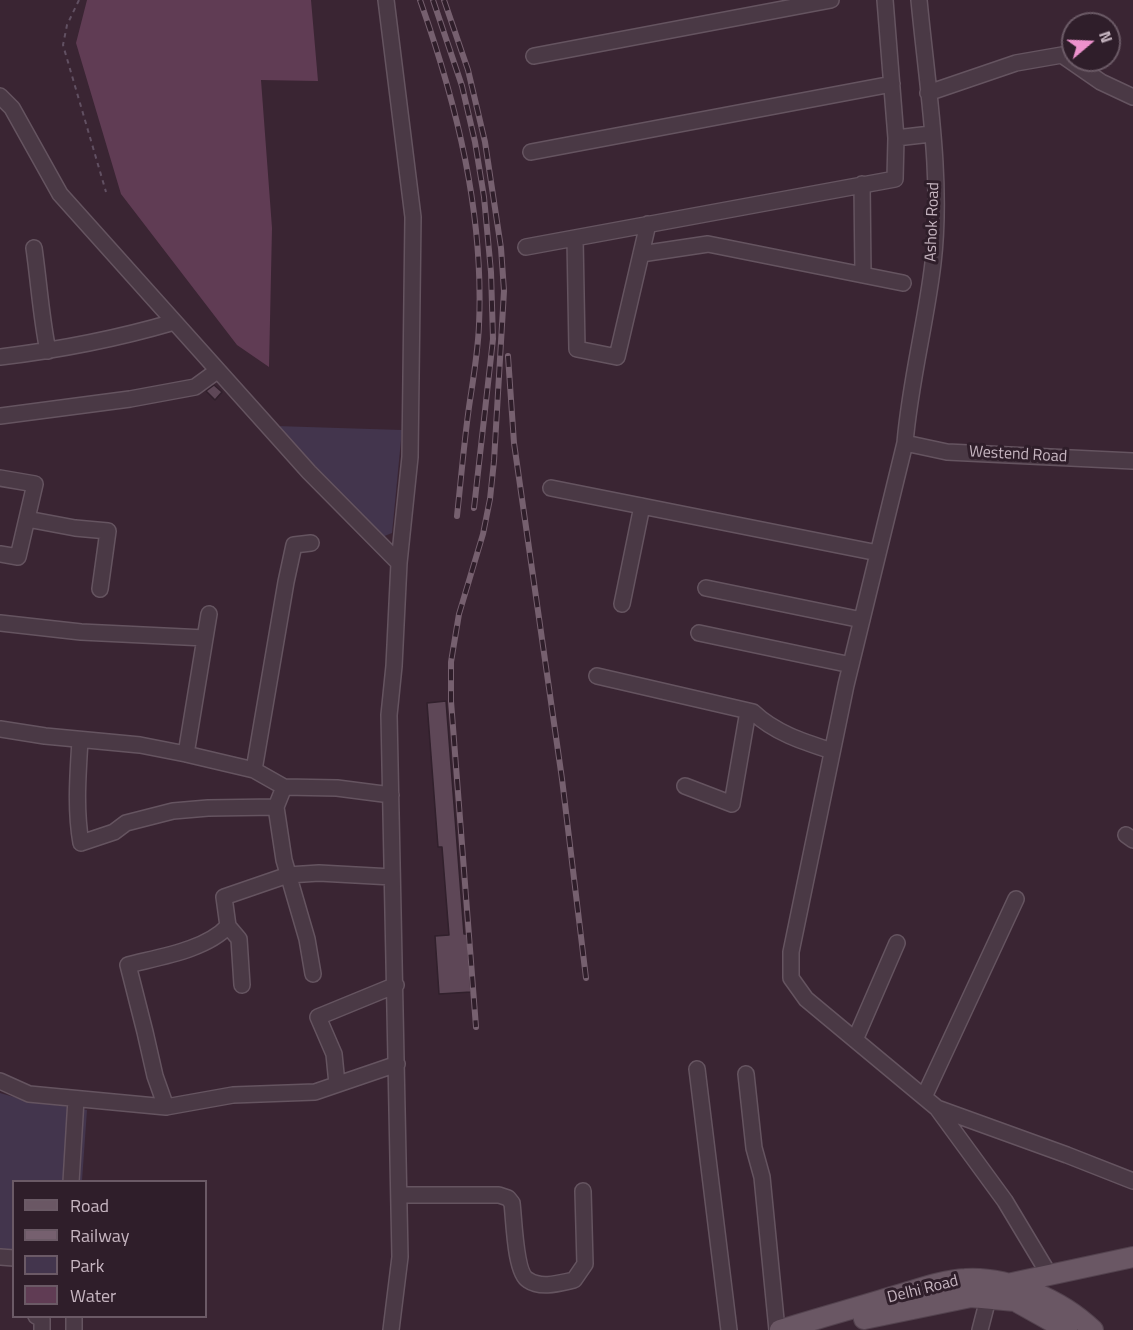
<!DOCTYPE html>
<style>
body{margin:0}
#map{position:relative;width:1133px;height:1330px;overflow:hidden;background:#3a2533;font-family:"Titillium Web",sans-serif}
canvas{display:block}
.legend{position:absolute;left:12px;top:1180px;width:195px;height:138px;box-sizing:border-box;background:#2f1e2a;border:2px solid #6b5a66;margin:0;padding:8px 10px;list-style:none;font-size:18px;color:#c6b5c0}
.legend li{display:flex;align-items:center;gap:12px;height:30px}
.legend b{width:30px;border:2px solid #6b5a66}
.north{position:absolute;left:1061px;top:12px;width:60px;height:60px;box-sizing:border-box;background:#2f1e2a;border:2px solid #6b5a66;border-radius:50%;rotate:71deg;font-size:16px;font-weight:700;line-height:24px;text-align:center;color:#c6b5c0}
.north::after{content:'';display:block;margin:auto;width:21px;height:27px;background:#ed92cd;clip-path:polygon(50% 0,100% 100%,50% 72%,0 100%)}
</style>
<div id="map">
<canvas width="1133" height="1330"></canvas>
<ul class="legend">
<li><b style="height:8px;background:#6a5764"></b>Road</li>
<li><b style="height:8px;background:#76606f"></b>Railway</li>
<li><b style="height:16px;background:#43354d"></b>Park</li>
<li><b style="height:16px;background:#603c54"></b>Water</li>
</ul>
<div class="north">N</div>
</div>
<script>
const ctx = document.querySelector('canvas').getContext('2d');
ctx.lineJoin = 'round';
function paint(path, color) { ctx.fillStyle = color; ctx.fill(path, 'evenodd'); }
function strokePath(path, color, width, dash) { ctx.strokeStyle = color; ctx.lineWidth = width; ctx.lineCap = dash ? 'butt' : 'round'; ctx.setLineDash(dash || []); ctx.stroke(path); }
function write(font, color, halo, rows, align = 'center') {
  ctx.font = font + ' "Titillium Web",sans-serif'; ctx.lineWidth = 6; ctx.setLineDash([]); ctx.textBaseline = 'middle'; ctx.strokeStyle = halo; ctx.fillStyle = color; for (const [text, x, y, turn = 0] of rows) {
    ctx.save(); ctx.translate(x, y); ctx.rotate((+turn || 0) * Math.PI / 180); ctx.textAlign = isNaN(turn) ? turn : align; if (halo) ctx.strokeText(text, 0, 0); ctx.fillText(text, 0, 0); ctx.restore();
  }
}
paint(new Path2D(`
 M276 426 402 430 392 533 382 537Z
 M0 1093 21 1099 87 1110 82 1181 14 1182 13 1261 0 1260Z`), '#43354d');
paint(new Path2D(`
 M87 0H311L318 81 261 80 272 228 269 367 237 345 121 194 76 43Z`), '#603c54');
const building = new Path2D(`
 M214 385 222 392 215 400 206 391Z
 M446 701 464 934H467L471 992 439 994 435 936 449 935 442 847H438L427 703Z`);
paint(building, '#5e4757');
strokePath(building, '#31202c', 1.5);
const minor = new Path2D(`
 M386 0 413 217 410 457 399 563 394 666 389 715 400 1257 391 1330
 M919 0C927 85 943 178 933 263 926 323 910 382 905 443L846 685 791 952V978L806 999 937 1108 1005 1201 1050 1276
 M534 56 831 0
 M928 93 1016 63 1062 55 1101 82 1133 97
 M0 96 12 108 60 194 309 472 399 563
 M896 138 931 134
 M531 152 892 84
 M862 184 863 275
 M575 238 577 349 617 357 648 224
 M526 247 895 179 896 138 885 0
 M34 248C39 283 41 317 48 351
 M641 254 708 244 903 283
 M0 357C59 350 116 339 174 322
 M0 416 130 399 195 387 217 371
 M905 443 947 452 1133 461
 M0 478 35 484 18 557 0 554
 M551 488 878 553
 M27 519 75 528 108 531 100 589
 M706 588 862 620
 M622 604 642 506
 M0 623 81 632 205 638
 M699 633 851 665
 M597 676 753 712C775 733 804 742 832 751
 M0 729 45 736 140 745 186 754 254 770 284 787
 M80 740C78 774 75 809 81 843L114 832 126 823 173 811 208 808 276 807
 M186 754 209 614
 M254 770 286 582 294 545 311 543
 M685 786 732 804 748 711
 M1126 835 1133 840
 M313 974 307 939 284 860 276 807 284 787 337 788 391 795
 M242 985 239 939 228 926 224 897 288 875 319 873 392 877
 M855 1040 897 943
 M697 1069 729 1330
 M746 1074 754 1148 762 1177 777 1330
 M0 1081 29 1094 166 1107 233 1095 315 1092 397 1064
 M337 1084 334 1054 318 1017 396 985
 M924 1097 1016 899
 M166 1107 155 1076 145 1032 128 965C159 957 206 950 228 926
 M937 1108 1067 1155 1133 1181
 M71 1182 76 1099
 M399 1195H499L508 1198 512 1203C514 1218 515 1273 528 1280 541 1289 560 1283 574 1280L585 1264 583 1191
 M0 1257 14 1258
 M36 1316 42 1319V1330
 M74 1330V1316
 M980 1330 988 1299`);
const major = new Path2D(`
 M1012 1286V1283L1133 1257
 M864 1319 971 1297 1015 1301 1067 1330
 M780 1330C819 1318 859 1307 898 1295 919 1289 943 1280 965 1279 1008 1276 1062 1300 1093 1330`);
strokePath(minor, '#655460', 18);
strokePath(major, '#53424e', 22);
strokePath(new Path2D(`
 M79 0 67 25 63 45 106 192`), '#615062', 2, [4.5, 4.5]);
strokePath(minor, '#4a3945', 15);
strokePath(major, '#6a5764', 20);
const rail = new Path2D(`
 M420 0C457 105 484 213 479 325 478 352 473 380 469 407 464 443 461 479 457 516
 M433 0 462 86 475 142 484 197 491 272 493 339 474 508
 M444 0 468 70 485 142 501 248 504 291 494 461 490 499 483 534 459 614 451 662V701L476 1027
 M508 356 514 443 562 779 586 978`);
strokePath(rail, '#76606f', 6);
strokePath(rail, '#2f1e2a', 4, [11]);
write('16px', '#c6b5c0', '#2f1e2a', [
 ["Ashok Road",933,222,-88],
 ["Westend Road",1018,455,3],
 ["Delhi Road",923,1290,-14]
]);
</script>
